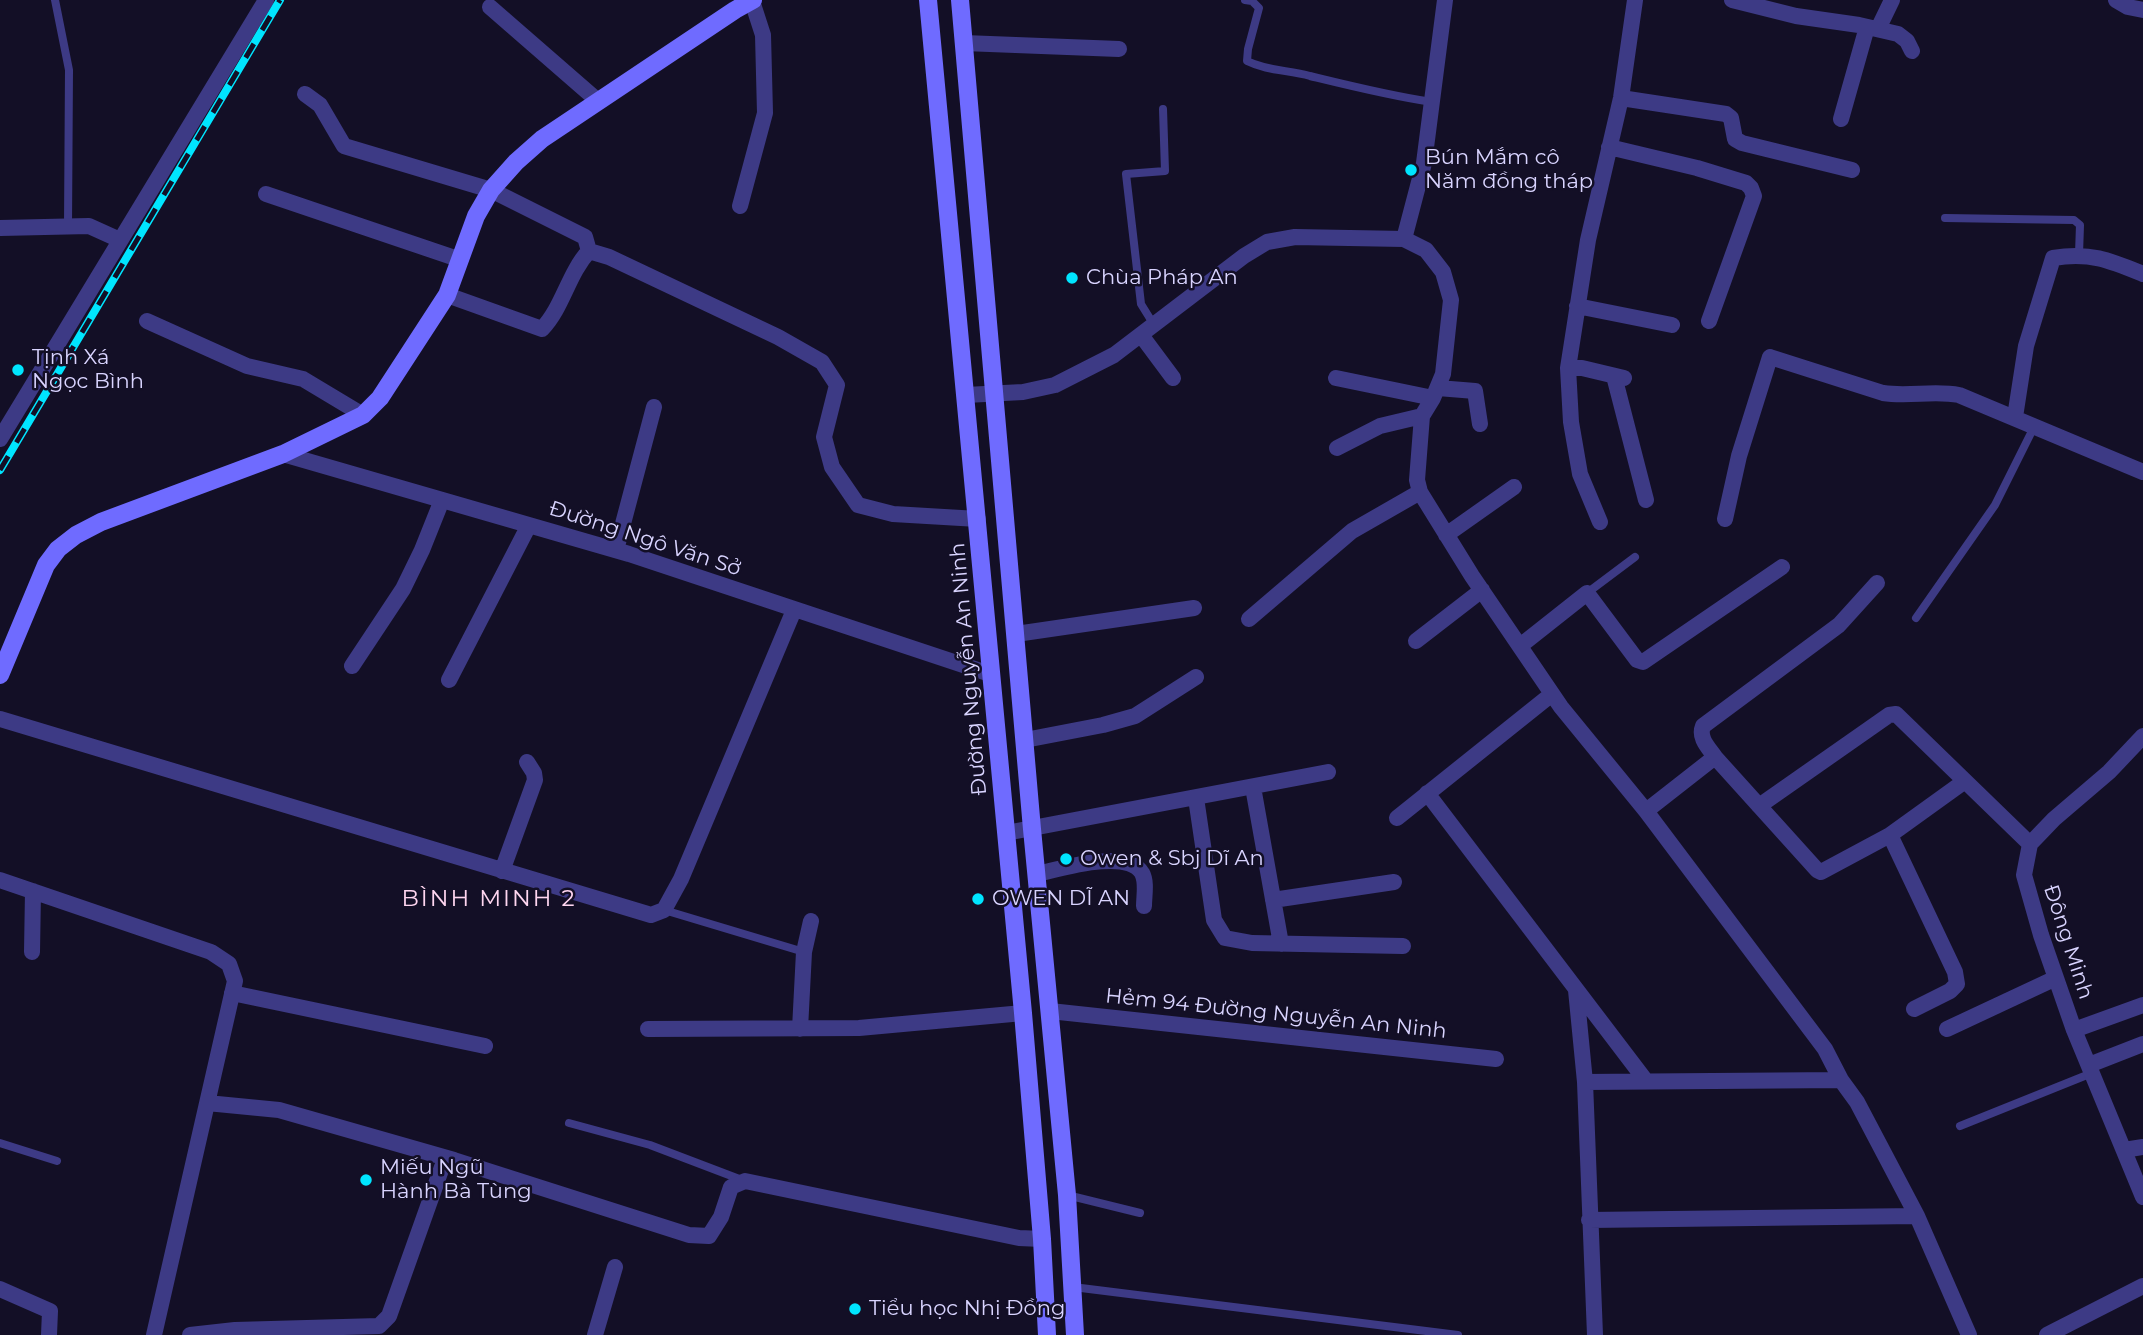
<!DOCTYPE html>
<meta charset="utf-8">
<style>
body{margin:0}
canvas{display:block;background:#130f26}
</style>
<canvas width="2143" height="1335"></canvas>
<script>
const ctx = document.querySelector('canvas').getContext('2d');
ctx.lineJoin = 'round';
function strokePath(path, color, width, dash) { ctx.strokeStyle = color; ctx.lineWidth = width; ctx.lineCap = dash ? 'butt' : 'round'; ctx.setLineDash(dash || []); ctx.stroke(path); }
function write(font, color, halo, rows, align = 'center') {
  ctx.font = font + ' Montserrat,sans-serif'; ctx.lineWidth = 5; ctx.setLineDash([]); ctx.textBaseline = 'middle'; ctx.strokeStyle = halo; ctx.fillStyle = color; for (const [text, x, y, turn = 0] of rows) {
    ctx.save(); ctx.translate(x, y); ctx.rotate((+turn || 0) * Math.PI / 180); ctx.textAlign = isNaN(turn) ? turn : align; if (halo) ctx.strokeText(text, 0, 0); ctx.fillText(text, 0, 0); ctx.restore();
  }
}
strokePath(new Path2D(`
 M55 0 69 70 68 225
 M1245 0 1252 1 1259 8 1248 49 1247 61C1267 71 1289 70 1310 76 1351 86 1391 96 1432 102
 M1945 218 2074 220 2080 225 2079 254
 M1154 325 1141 304 1126 174 1165 171 1163 109
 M1587 593 1635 557
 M1916 618 1995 505 2035 425
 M664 910 804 952
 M569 1123 650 1145 742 1180
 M1960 1126 2092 1073
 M0 1143 57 1161
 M1067 1195 1140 1213
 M1073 1287 1458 1335`), '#3d3a85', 8);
strokePath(new Path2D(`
 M1732 0 1796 16 1859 25 1898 34 1907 41 1912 51
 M2116 0 2128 7 2143 10
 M490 7 598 101
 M1878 29 1892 0
 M964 43 1119 49
 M305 94 320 105 344 146 491 190 585 237 589 251
 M1621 98 1726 114 1731 118 1735 139 1742 143 1852 170
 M1841 119 1867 27
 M1609 147 1697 168 1746 183 1751 188 1754 196 1709 321
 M266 194 458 259
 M740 206 765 113 763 35 752 1
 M0 228 89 226 120 240
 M1404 239 1424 163 1445 0
 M447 295 542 329C563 307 568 274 589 251L609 257 778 337 822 362 837 385 824 437 832 467 858 505 893 514 978 519
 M1577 306 1672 325
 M147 321 247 366 303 379 363 415
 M1141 335 1173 378
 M1568 368 1571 422 1580 474 1600 522
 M1614 376 1646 500
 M1336 378 1433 398
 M1624 378 1582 368H1568L1588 240 1621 98 1635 0
 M1438 388 1475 391 1480 424
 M966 395 1023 392 1055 385 1114 355 1244 256 1267 242 1295 237 1404 239 1426 250 1443 272 1451 300 1443 374 1433 398 1422 416 1417 480 1420 492 1472 576 1561 707 1646 811 1825 1049 1841 1080 1857 1102 1917 1216 1969 1335
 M2015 417 2026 346 2053 258C2090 252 2109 260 2143 274
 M0 439 266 0
 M1337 448 1380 426 1422 416
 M283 454 629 554 990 674
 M1725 519 1739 456 1770 357 1883 393C1909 397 1934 390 1959 395L2143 472
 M1446 535 1514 487
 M616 550 654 407
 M1249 619 1352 531 1420 492
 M1016 634 1194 608
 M1416 641 1482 590
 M1520 646 1587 593 1637 660 1643 662 1782 567
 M352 666 403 589 422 550 442 500
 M449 680 529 525
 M0 719 651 915 664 910 681 879 794 610
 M2143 736 2109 772 2054 819 2030 844 2024 875 2041 935 2074 1030 2143 1197
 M1025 740 1103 725 1135 716 1196 677
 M1715 757 1817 870 1821 872 1890 835 1965 781
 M1253 787 1281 944
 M1427 793 1646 1081
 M1196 798 1214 920 1225 938 1252 943 1403 946
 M1759 806 1889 715 1896 714 2030 844
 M1646 811 1715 757C1709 748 1698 738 1703 726L1839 625 1877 583
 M1397 818 1552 694
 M1006 833 1328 772
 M1890 835 1955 972 1957 984 1950 991 1914 1009
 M502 871 535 780 534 773 527 762
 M1037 874C1060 869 1127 848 1142 873 1147 882 1144 896 1144 906
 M0 880 211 952 229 964 235 981 154 1335
 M1273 900 1394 882
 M32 952 33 891
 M1576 990 1585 1082 1595 1335
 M232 993 485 1046
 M1050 1011 1496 1059
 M648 1029 859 1028 1023 1013
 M800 1029 804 952 811 921
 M1947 1029 2056 978
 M2074 1030 2143 1005
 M2089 1065 2143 1044
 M1585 1082 1841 1080
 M207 1103 279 1110 454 1160
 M2124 1150 2143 1147
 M1589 1220 1917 1216
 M0 1289 50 1311 49 1335
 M190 1335 235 1330 379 1326 389 1316 442 1167 454 1160 689 1235 709 1236 721 1217 731 1187 745 1181 1019 1238 1042 1239
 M595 1335 615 1267
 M2047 1335 2143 1286`), '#3d3a85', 16);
strokePath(new Path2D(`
 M928 0 1023 1013 1042 1239 1047 1335
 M960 0 1032 829 1067 1195 1075 1335
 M0 675 46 565 58 549 76 535 101 522 283 454 363 415 380 398 447 295 476 216 491 190 516 162 542 139 735 10 753 0`), '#6f6bff', 18);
const rail = new Path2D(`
 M0 470 280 0`);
strokePath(rail, '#00e5ff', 8);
strokePath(rail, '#130f26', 5, [16]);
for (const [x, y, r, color] of [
 [1411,170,7,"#00e5ff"],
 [1072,278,7,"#00e5ff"],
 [18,370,7,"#00e5ff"],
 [1066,859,7,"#00e5ff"],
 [978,899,7,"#00e5ff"],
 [366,1180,7,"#00e5ff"],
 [855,1309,7,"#00e5ff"]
]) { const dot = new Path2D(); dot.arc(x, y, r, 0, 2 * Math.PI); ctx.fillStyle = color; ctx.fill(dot); strokePath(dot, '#130f26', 2.5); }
write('21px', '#d9d4ff', '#130f26', [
 ["Bún Mắm cô",1425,158],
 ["Năm đồng tháp",1425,182],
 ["Chùa Pháp An",1086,278],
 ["Tịnh Xá",32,358],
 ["Ngọc Bình",32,382],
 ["Owen & Sbj Dĩ An",1080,859],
 ["OWEN DĨ AN",992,899],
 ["Miếu Ngũ",380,1168],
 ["Hành Bà Tùng",380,1192],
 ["Tiểu học Nhị Đồng",869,1309]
], 'left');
write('21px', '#d9d4ff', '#130f26', [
 ["Đường Ngô Văn Sở",645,539,18],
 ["Đường Nguyễn An Ninh",969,669,-95],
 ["Đông Minh",2068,942,72],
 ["Hẻm 94 Đường Nguyễn An Ninh",1276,1014,6]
]);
ctx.letterSpacing = '2px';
write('23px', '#ffd6f0', '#130f26', [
 ["BÌNH MINH 2",489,899]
]);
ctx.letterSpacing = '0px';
</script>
